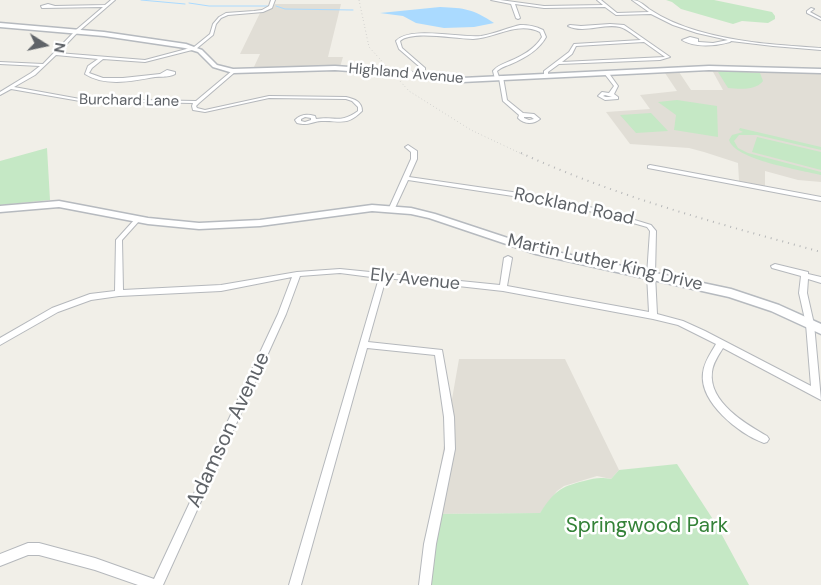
<!DOCTYPE html>
<style>
body{margin:0}
#map{position:relative;width:821px;height:585px;overflow:hidden;background:#f1efe8;font-family:"DM Sans",sans-serif}
canvas{display:block}
.north{position:absolute;left:20px;top:20px;width:50px;height:50px;-webkit-text-stroke:4px #fff;paint-order:stroke;rotate:100deg;font-size:14px;font-weight:700;line-height:20px;text-align:center;color:#5f6368}
.north::after{content:'';display:block;margin:auto;width:18px;height:22px;background:#5f6368;clip-path:polygon(50% 0,100% 100%,50% 72%,0 100%)}
</style>
<div id="map">
<canvas width="821" height="585"></canvas>
<div class="north">N</div>
</div>
<script>
const ctx = document.querySelector('canvas').getContext('2d');
ctx.lineJoin = 'round';
function paint(path, color) { ctx.fillStyle = color; ctx.fill(path, 'evenodd'); }
function strokePath(path, color, width, dash) { ctx.strokeStyle = color; ctx.lineWidth = width; ctx.lineCap = dash ? 'butt' : 'round'; ctx.setLineDash(dash || []); ctx.stroke(path); }
function write(font, color, halo, rows, align = 'center') {
  ctx.font = font + ' "DM Sans",sans-serif'; ctx.lineWidth = 5; ctx.setLineDash([]); ctx.textBaseline = 'middle'; ctx.strokeStyle = halo; ctx.fillStyle = color; for (const [text, x, y, turn = 0] of rows) {
    ctx.save(); ctx.translate(x, y); ctx.rotate((+turn || 0) * Math.PI / 180); ctx.textAlign = isNaN(turn) ? turn : align; if (halo) ctx.strokeText(text, 0, 0); ctx.fillText(text, 0, 0); ctx.restore();
  }
}
paint(new Path2D(`
 M275 4H341L328 57H343L340 67 253 69 260 54H240L260 13 271 9Z
 M712 70 821 72V182L798 180 765 171V186L739 181 738 163 704 152 689 148 630 144 606 112 650 109 640 95 677 91 665 73 679 72 691 90H723Z
 M459 359H565L619 470 611 479 597 476 564 486 557 491 540 513 432 514Z`), '#e1ded6');
paint(new Path2D(`
 M666 0H714L772 12 775 16V19L768 23 742 21 733 24 681 9 672 2Z
 M721 71 760 73 763 81C755 91 739 89 728 88L718 72Z
 M677 100 717 106 718 137 674 130 676 115 658 102Z
 M651 113 668 131 636 133 620 115Z
 M740 128 821 147V150L757 135H739L734 141 738 148 748 153 821 172V175C801 170 735 160 729 140L732 135 743 132 739 130Z
 M757 137 821 152V170L752 152Z
 M47 148 50 200 0 205V161Z
 M677 464 716 524 749 585H420L432 514 540 513C554 492 559 487 584 481 595 478 600 477 611 479L619 470Z`), '#c5e8c5');
paint(new Path2D(`
 M440 7C465 8 473 9 494 23L474 27 444 28 416 23 403 16 380 13Z`), '#aadaff');
strokePath(new Path2D(`
 M141 0 185 4
 M189 3 209 6H268
 M276 6 285 9 353 10`), '#aadaff', 1);
const street = new Path2D(`
 M111 0H115L78 32 58 53 145 60 194 47 210 34 213 24 219 17 226 13 254 11 262 10 269 6 271 0H275L272 8 263 12 228 15 221 18 216 24 213 35 196 49 145 62 103 59 92 68 89 73 103 78H123L160 74 167 70 175 72V74C167 78 163 76 155 77 133 81 105 87 85 74L88 66 98 59 56 55 35 75 14 87 80 99 196 101 233 70H235V72L199 103 196 106 197 108 205 110 269 96 346 97C354 99 362 101 362 111 346 127 340 120 321 121 311 122 308 126 297 123L295 120C301 114 307 114 315 116L316 119C335 116 340 124 358 111V107L352 101 346 99 269 98 205 112 193 110 192 106 193 103 80 101 11 89 0 95V92L31 73 40 66 0 64V62L43 64 76 30 103 7 42 8 41 6 48 4 55 6 105 5ZM305 117 311 118V120L305 122 301 121V119Z
 M491 0H500L544 6 603 5 597 0H601L617 13 649 12 632 0C639 0 644 5 649 9 664 19 681 26 698 31 738 43 780 45 821 48V50L773 46 731 41 730 42C716 46 695 48 682 40L690 37 698 39V42H699L713 43 728 40 697 33 673 25 651 14 616 15 605 7 544 8 515 4 520 18 518 19 516 18 511 4Z
 M811 8 814 9 810 12 821 18V20L807 13V11Z
 M610 24 624 25 670 57 660 60 559 64 548 72V77H544V71L569 52 574 44 641 40C635 36 627 29 620 27 603 23 584 34 568 26L570 25 581 26ZM644 42 665 57 562 62 572 54 576 46Z
 M520 25C529 25 535 26 543 30L546 37C539 50 525 58 511 64 506 66 502 67 497 71L499 77 501 76 503 77 507 100 523 113 534 114 540 119C533 125 524 124 518 118L519 115 503 101 499 78 495 79 493 71C498 65 503 64 510 61 522 56 535 49 542 37L540 32C517 21 496 38 473 39 456 39 412 30 400 41L402 48 425 68V76L423 77 421 76V68L399 49 396 41C409 26 461 38 481 36 494 34 507 28 520 25ZM524 117H531L534 119 529 120 524 118Z
 M604 72H608L618 86 614 94 618 97V99L605 100 598 96 602 92 609 93 614 86 604 73ZM605 95 612 97H606L603 96Z
 M408 145 417 151V159L409 177 526 194 599 209 651 225 656 231 655 275 657 314 683 321 705 331 811 386 806 324 799 293 801 276 772 268 771 266 775 264 808 272V274L821 277V283L808 279 807 293 814 324 821 400 723 348C718 356 713 363 712 372 708 402 746 424 767 436L769 439 767 442 764 443C739 434 699 402 703 373 704 362 711 353 716 344L678 325 653 319 503 291 386 278 368 342 442 350 454 417 455 449 436 544 431 585H419L424 544 445 449 444 417 435 355 367 348 301 585H289L379 278 340 273 300 276 286 314 163 585H138L95 570 39 555H28L0 566V554L28 543H39L95 558 154 579 278 314 292 277 221 291 119 296 91 300 58 312 0 345V338L52 308 90 294 115 291 116 240 135 219 137 218 140 220 122 240 123 290 221 285 297 272 340 269 500 285 504 258 508 256 512 258 507 286 649 312 647 275 650 231 647 227 598 213 526 198 408 180 395 208 394 209H390L389 208 411 159V152L405 147Z
 M650 165 821 197V201L648 168V166Z`);
const secondary = new Path2D(`
 M0 23 104 32 186 44 202 50 217 65 233 69 335 66 378 69 381 71 378 73 335 70 233 73 213 67 198 52 185 48 104 36 0 27Z
 M709 66 821 69V73L709 70 462 82 409 76 406 74 409 72 462 78Z
 M59 201 148 218 199 223 260 220 372 205 411 208 435 214 538 248 731 289 779 305 821 324V334L771 311 729 297 536 254 429 218 411 214 372 211 260 226 199 229 148 224 59 207 0 212V206Z`);
strokePath(street, '#b5b8bc', 2);
strokePath(secondary, '#b6babf', 3);
paint(street, '#fff');
paint(secondary, '#fff');
strokePath(new Path2D(`
 M359 0 369 47 409 91 471 130 524 155`), '#b6b7b8', 1, [0.5, 3]);
strokePath(new Path2D(`
 M521 153C617 197 720 224 821 252`), '#b6b7b8', 2, [1, 5]);
const secondaryBridge = new Path2D(`
 M378 71 409 74`);
strokePath(secondaryBridge, '#b6babf', 9, []);
strokePath(secondaryBridge, '#fff', 8);
write('15px', '#5f6368', '#fff', [
 ["Highland Avenue",406,74,5],
 ["Burchard Lane",129,101,1]
]);
write('18px', '#5f6368', '#fff', [
 ["Rockland Road",574,207,12],
 ["Martin Luther King Drive",605,263,13],
 ["Ely Avenue",415,280,6]
]);
write('21px', '#5f6368', '#fff', [
 ["Adamson Avenue",229,430,-65]
]);
write('21px', '#348238', '#fff', [
 ["Springwood Park",647,526]
]);
</script>
